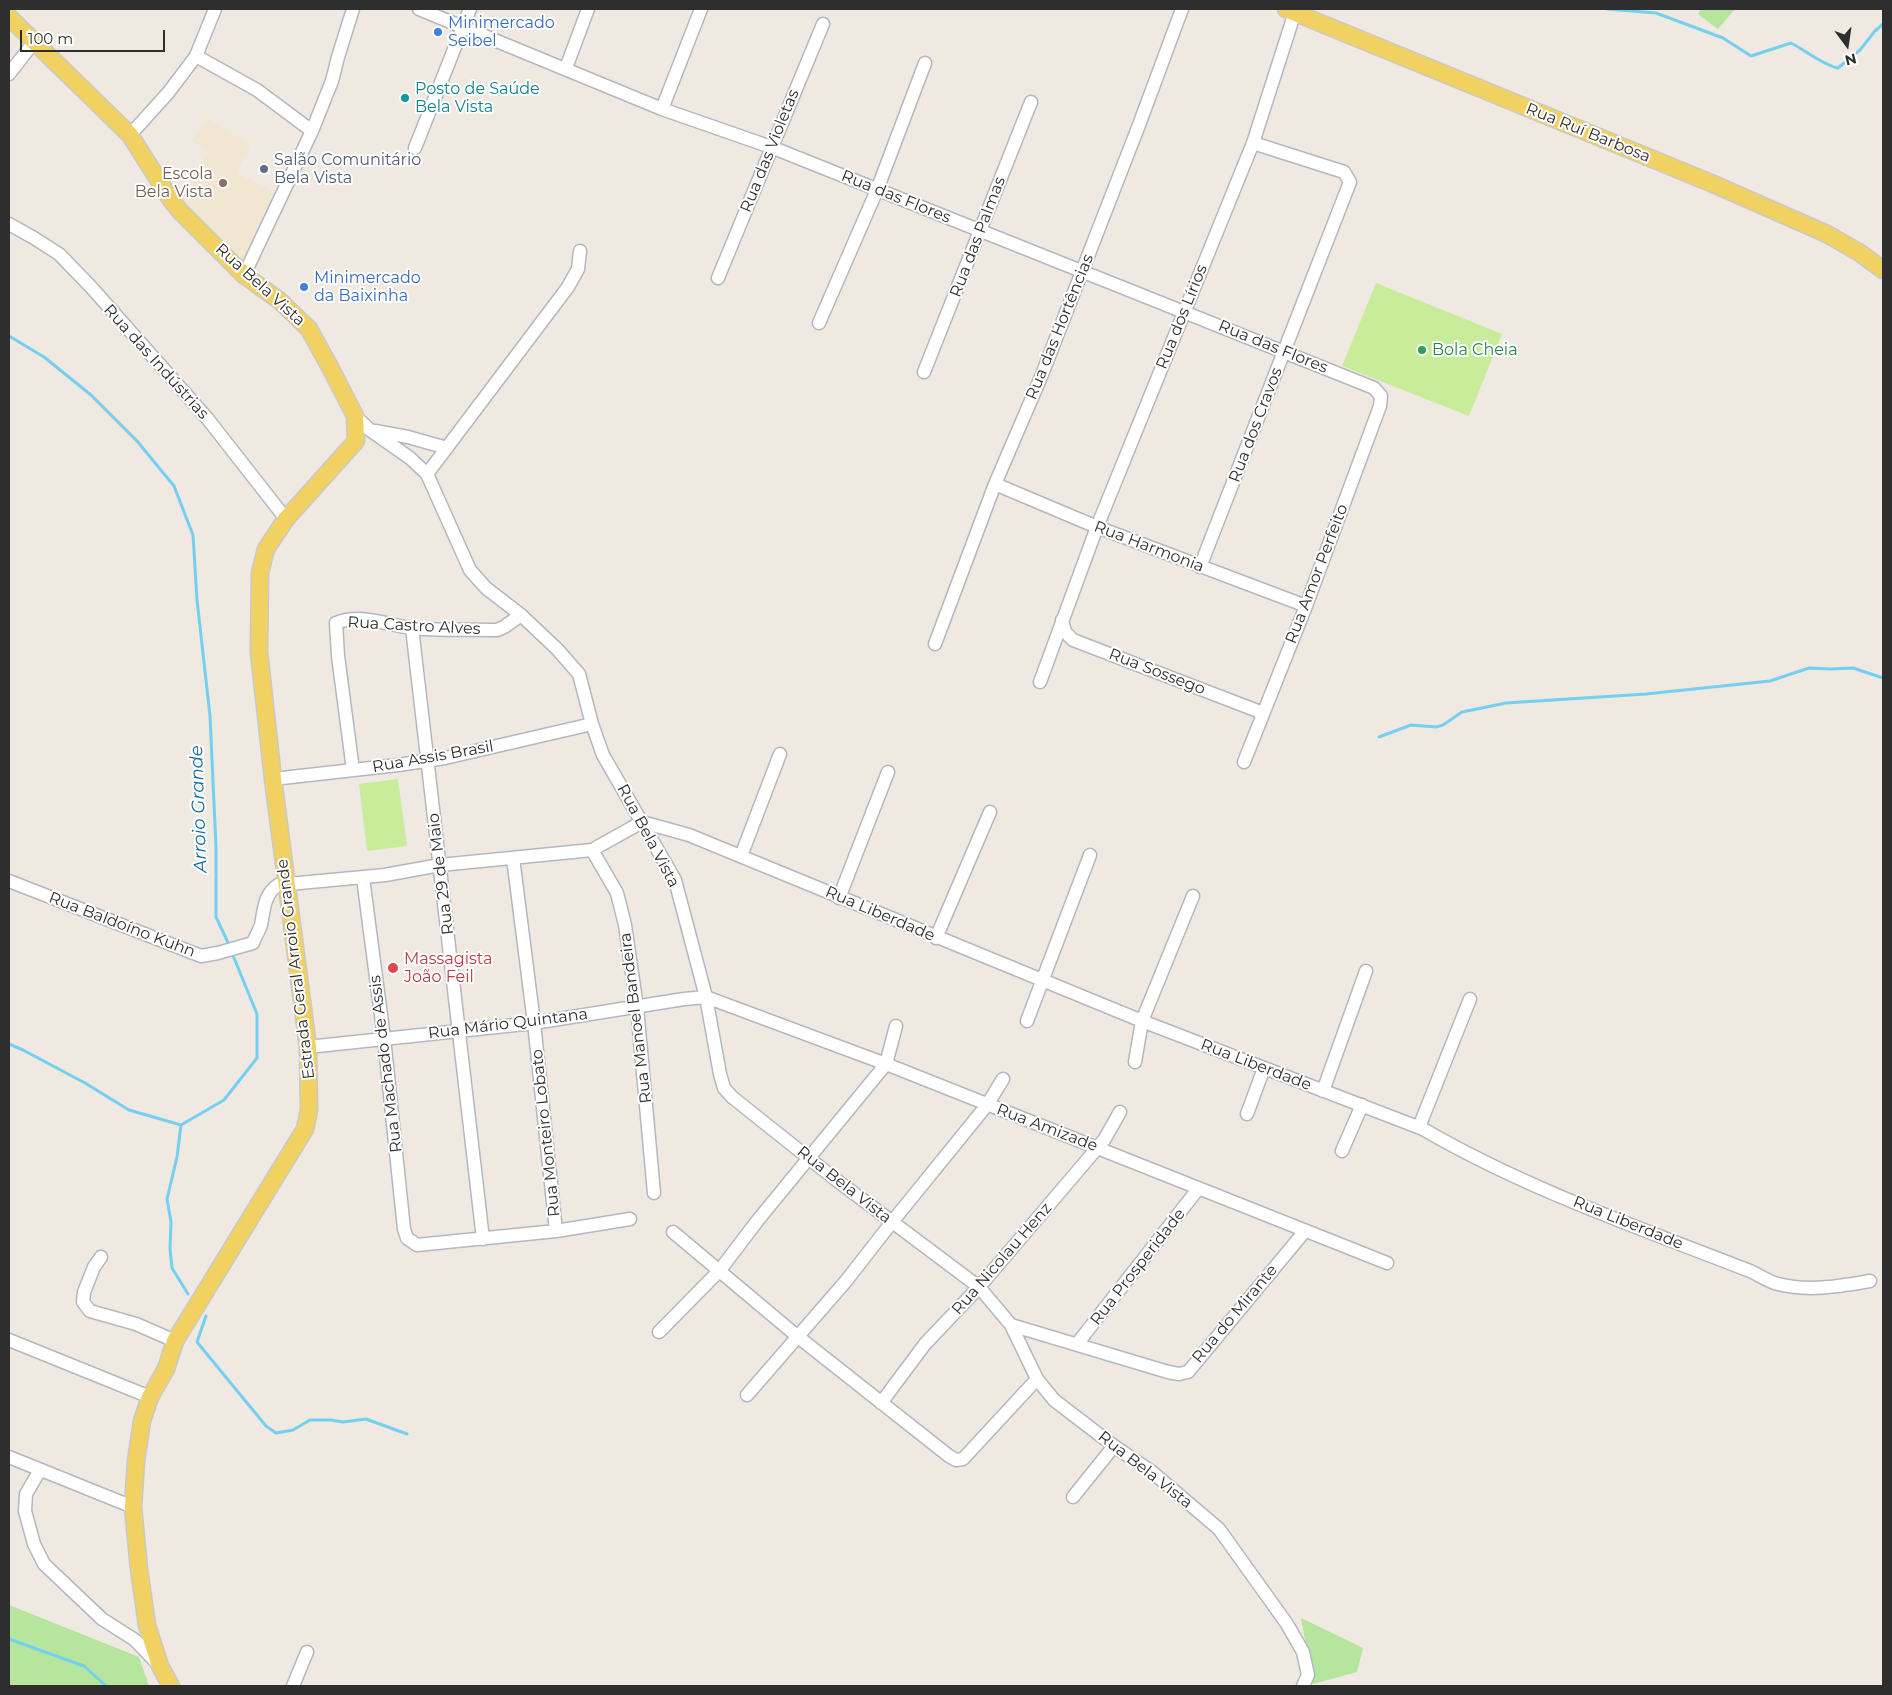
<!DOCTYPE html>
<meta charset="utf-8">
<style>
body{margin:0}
#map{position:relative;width:1892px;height:1695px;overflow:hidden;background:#efe9e1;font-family:Montserrat,sans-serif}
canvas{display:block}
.frame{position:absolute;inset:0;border:10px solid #2e2e2e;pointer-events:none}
.north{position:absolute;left:1822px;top:20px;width:50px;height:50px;-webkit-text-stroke:4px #fff;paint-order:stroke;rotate:166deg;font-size:14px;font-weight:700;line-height:20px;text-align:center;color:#2e2e2e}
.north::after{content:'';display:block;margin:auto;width:18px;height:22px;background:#2e2e2e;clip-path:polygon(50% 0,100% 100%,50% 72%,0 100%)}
.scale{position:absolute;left:20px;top:30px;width:145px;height:22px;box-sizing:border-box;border:2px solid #2e2e2e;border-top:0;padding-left:6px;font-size:15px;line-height:18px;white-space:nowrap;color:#2e2e2e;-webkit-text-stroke:4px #fff;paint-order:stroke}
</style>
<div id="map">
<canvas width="1892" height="1695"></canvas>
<div class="frame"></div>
<div class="north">N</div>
<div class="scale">100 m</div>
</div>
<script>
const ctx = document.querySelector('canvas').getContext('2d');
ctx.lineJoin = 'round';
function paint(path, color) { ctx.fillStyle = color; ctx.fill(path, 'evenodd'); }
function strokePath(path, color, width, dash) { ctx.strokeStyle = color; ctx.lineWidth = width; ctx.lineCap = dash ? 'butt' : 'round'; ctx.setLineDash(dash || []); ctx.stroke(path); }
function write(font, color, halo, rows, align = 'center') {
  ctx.font = font + ' Montserrat,sans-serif'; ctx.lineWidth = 4; ctx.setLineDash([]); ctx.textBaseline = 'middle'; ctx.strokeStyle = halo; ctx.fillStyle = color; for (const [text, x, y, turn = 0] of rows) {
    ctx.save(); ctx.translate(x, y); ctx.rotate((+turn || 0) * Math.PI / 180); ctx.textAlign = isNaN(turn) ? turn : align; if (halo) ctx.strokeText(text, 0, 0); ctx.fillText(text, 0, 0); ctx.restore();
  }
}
paint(new Path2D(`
 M209 119 250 145 236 173 279 194 242 263 177 200 209 152 192 141Z`), '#f0e6d1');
paint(new Path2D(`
 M1701 9H1735L1718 29 1698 14Z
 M9 1605 139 1657 149 1686H9Z
 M1301 1618 1363 1648 1357 1672 1313 1684Z`), '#b6e59e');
paint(new Path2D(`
 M1376 283 1502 334 1469 416 1342 366Z
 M398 779 407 846 367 851 359 784Z`), '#c9ec9a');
strokePath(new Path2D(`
 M1607 9 1656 13 1723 38 1751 56 1791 43C1805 50 1823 65 1838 68L1860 50 1875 31 1883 24
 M9 336 44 357 91 395 137 441 174 486 193 535 197 600 210 716 216 847V917L230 947
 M1379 737 1411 725 1436 727 1443 725 1462 712 1506 703 1646 694 1770 681 1809 668 1831 669 1853 668 1883 678
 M9 1044 23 1050 85 1083 129 1110 181 1125 224 1100 257 1058V1014L232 953
 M181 1125 177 1157 167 1199 171 1222 170 1249 172 1268 188 1294
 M206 1316 197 1342 266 1426 276 1433 293 1430 310 1420H331L343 1422 366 1419 407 1434
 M9 1639 84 1666 106 1686`), '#75cff0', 3);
const minor = new Path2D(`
 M419 9 662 109 771 147 1374 388 1381 396 1380 406 1306 606 1244 762
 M196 56 257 90 312 131
 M566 68 588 9
 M9 74 34 42
 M662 109 701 9
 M130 135 168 93 196 56 215 9
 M415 148 470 9
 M9 224 34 238 59 254 91 287 207 418 286 519
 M244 275 312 131 332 81 338 57 353 9
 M718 278 823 24
 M819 323 877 190 925 63
 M924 372 1031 102
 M355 416 370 430 410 458 427 474 470 570 486 588 521 615 557 649 579 674 592 724 603 755 675 880 706 997 720 1074 724 1088 732 1097 835 1179 979 1287 1011 1325 1037 1379 1054 1400 1114 1446 1152 1472 1219 1529 1287 1624 1303 1652 1308 1675 1303 1686
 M375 431 408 437 447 448
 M427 474 568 287 578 269 580 251
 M995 484 1097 527 1306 606
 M1200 567 1350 182 1344 172 1253 143
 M1062 620 1065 632 1073 640 1263 713
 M412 628 483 1239
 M935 644 995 484 1041 377 1139 125 1182 9
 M1040 682 1097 527 1253 143 1295 12
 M353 770 338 656 336 623C361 613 386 625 412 628 439 631 469 629 497 630L504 627 521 615
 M273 779 398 765 445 758 592 724
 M592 850 617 893 625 925 637 1007 654 1193
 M741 856 780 754
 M513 858 534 1023 556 1231
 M363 878 384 1038 404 1229 407 1238 417 1245 556 1231 630 1219
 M9 881 201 956 218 953 253 943C255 937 259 931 261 925 264 910 264 894 278 885L385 875 440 865 592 850 642 822 689 835 1142 1021 1423 1129C1526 1189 1640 1228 1750 1271 1759 1275 1769 1282 1778 1284 1809 1292 1840 1286 1870 1281
 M839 898 888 772
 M936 938 990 812
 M1027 1021 1090 855
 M308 1047 534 1023 684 999 706 997 886 1064 1387 1263
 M1135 1062 1142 1021 1193 896
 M1323 1091 1366 971
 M1247 1114 1264 1068
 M1419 1127 1470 999
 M1342 1151 1362 1105
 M673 1232 797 1336 949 1456 956 1460 963 1459 1037 1379
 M101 1257 94 1267 84 1292 83 1302 90 1311 136 1324 175 1341
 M1011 1325 1168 1372 1179 1374 1188 1372 1305 1231
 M659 1332 720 1270 758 1220 886 1064 896 1026
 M9 1340 150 1397
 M1077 1344 1198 1189
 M747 1395 846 1281 892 1222 987 1105 1003 1079
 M881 1403 925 1344 979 1287 1104 1140 1120 1112
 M9 1457 133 1507
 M40 1470 26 1494 25 1511 34 1544 44 1564 102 1619 135 1640 159 1665
 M1073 1497 1114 1446
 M293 1686 307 1652`);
const major = new Path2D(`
 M1286 9 1711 183 1827 234 1860 253 1883 270
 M9 17 130 135 171 200 180 211 244 275 280 301 309 329 331 369 355 416 356 441 286 519 266 549 260 573 259 652 273 779 308 1047 309 1110 305 1129 175 1341 166 1369 150 1397 142 1421 136 1461 133 1507 139 1569 147 1625 160 1666 171 1686`);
strokePath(minor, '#b4b7c1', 15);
strokePath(major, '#c9c9c9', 19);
strokePath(minor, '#fff', 12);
strokePath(major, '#f2d163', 16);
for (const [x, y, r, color] of [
 [438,32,5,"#3f7fe0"],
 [405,98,5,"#0f9aa8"],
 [264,169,5,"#5c6f8a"],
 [223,183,5,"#8d6e63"],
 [304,287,5,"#3f7fe0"],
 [1422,350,5,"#2e9e5b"],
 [393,968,6,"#e0444e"]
]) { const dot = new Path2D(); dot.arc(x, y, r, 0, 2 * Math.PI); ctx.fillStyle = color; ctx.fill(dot); strokePath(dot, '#fff', 2); }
write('16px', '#366cbe', '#fff', [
 ["Minimercado",448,23],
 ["Seibel",448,41],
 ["Minimercado",314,278],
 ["da Baixinha",314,296]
], 'left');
write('16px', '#0d838f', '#fff', [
 ["Posto de Saúde",415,89],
 ["Bela Vista",415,107]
], 'left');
write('16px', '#2e2e2e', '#fff', [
 ["Rua Ruí Barbosa",1588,133,22],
 ["Rua das Violetas",770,151,-68],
 ["Rua das Flores",896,197,22],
 ["Rua das Palmas",978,237,-69],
 ["Rua Bela Vista",260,285,42],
 ["Rua dos Lírios",1182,317,-68],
 ["Rua das Hortências",1060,327,-68],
 ["Rua das Flores",1273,347,22],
 ["Rua das Indústrias",156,362,48],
 ["Rua dos Cravos",1256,425,-69],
 ["Rua Harmonia",1149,547,21],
 ["Rua Amor Perfeito",1317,574,-69],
 ["Rua Castro Alves",414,626,3],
 ["Rua Sossego",1157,672,21],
 ["Rua Assis Brasil",433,757,-10],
 ["Rua Bela Vista",648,836,62],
 ["Rua 29 de Maio",441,874,-97],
 ["Rua Liberdade",880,914,23],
 ["Rua Baldoíno Kuhn",122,925,21],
 ["Estrada Geral Arroio Grande",296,969,-97],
 ["Rua Manoel Bandeira",636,1018,-97],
 ["Rua Mário Quintana",508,1024,-7],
 ["Rua Machado de Assis",386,1064,-97],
 ["Rua Liberdade",1256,1065,21],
 ["Rua Amizade",1047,1128,21],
 ["Rua Monteiro Lobato",546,1133,-96],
 ["Rua Bela Vista",844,1185,38],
 ["Rua Liberdade",1628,1223,22],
 ["Rua Nicolau Henz",1002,1259,-49],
 ["Rua Prosperidade",1138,1267,-52],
 ["Rua do Mirante",1235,1314,-50],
 ["Rua Bela Vista",1145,1470,38]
]);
write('16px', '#4e5e75', '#fff', [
 ["Salão Comunitário",274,160],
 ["Bela Vista",274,178]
], 'left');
write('16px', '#785e54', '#fff', [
 ["Escola",213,174],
 ["Bela Vista",213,192]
], 'right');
write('16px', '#27864d', '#fff', [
 ["Bola Cheia",1432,350]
], 'left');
write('16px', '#be3a42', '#fff', [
 ["Massagista",404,959],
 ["João Feil",404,977]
], 'left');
write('italic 18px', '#0d6fa3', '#fff', [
 ["Arroio Grande",199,809,-92]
]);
</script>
